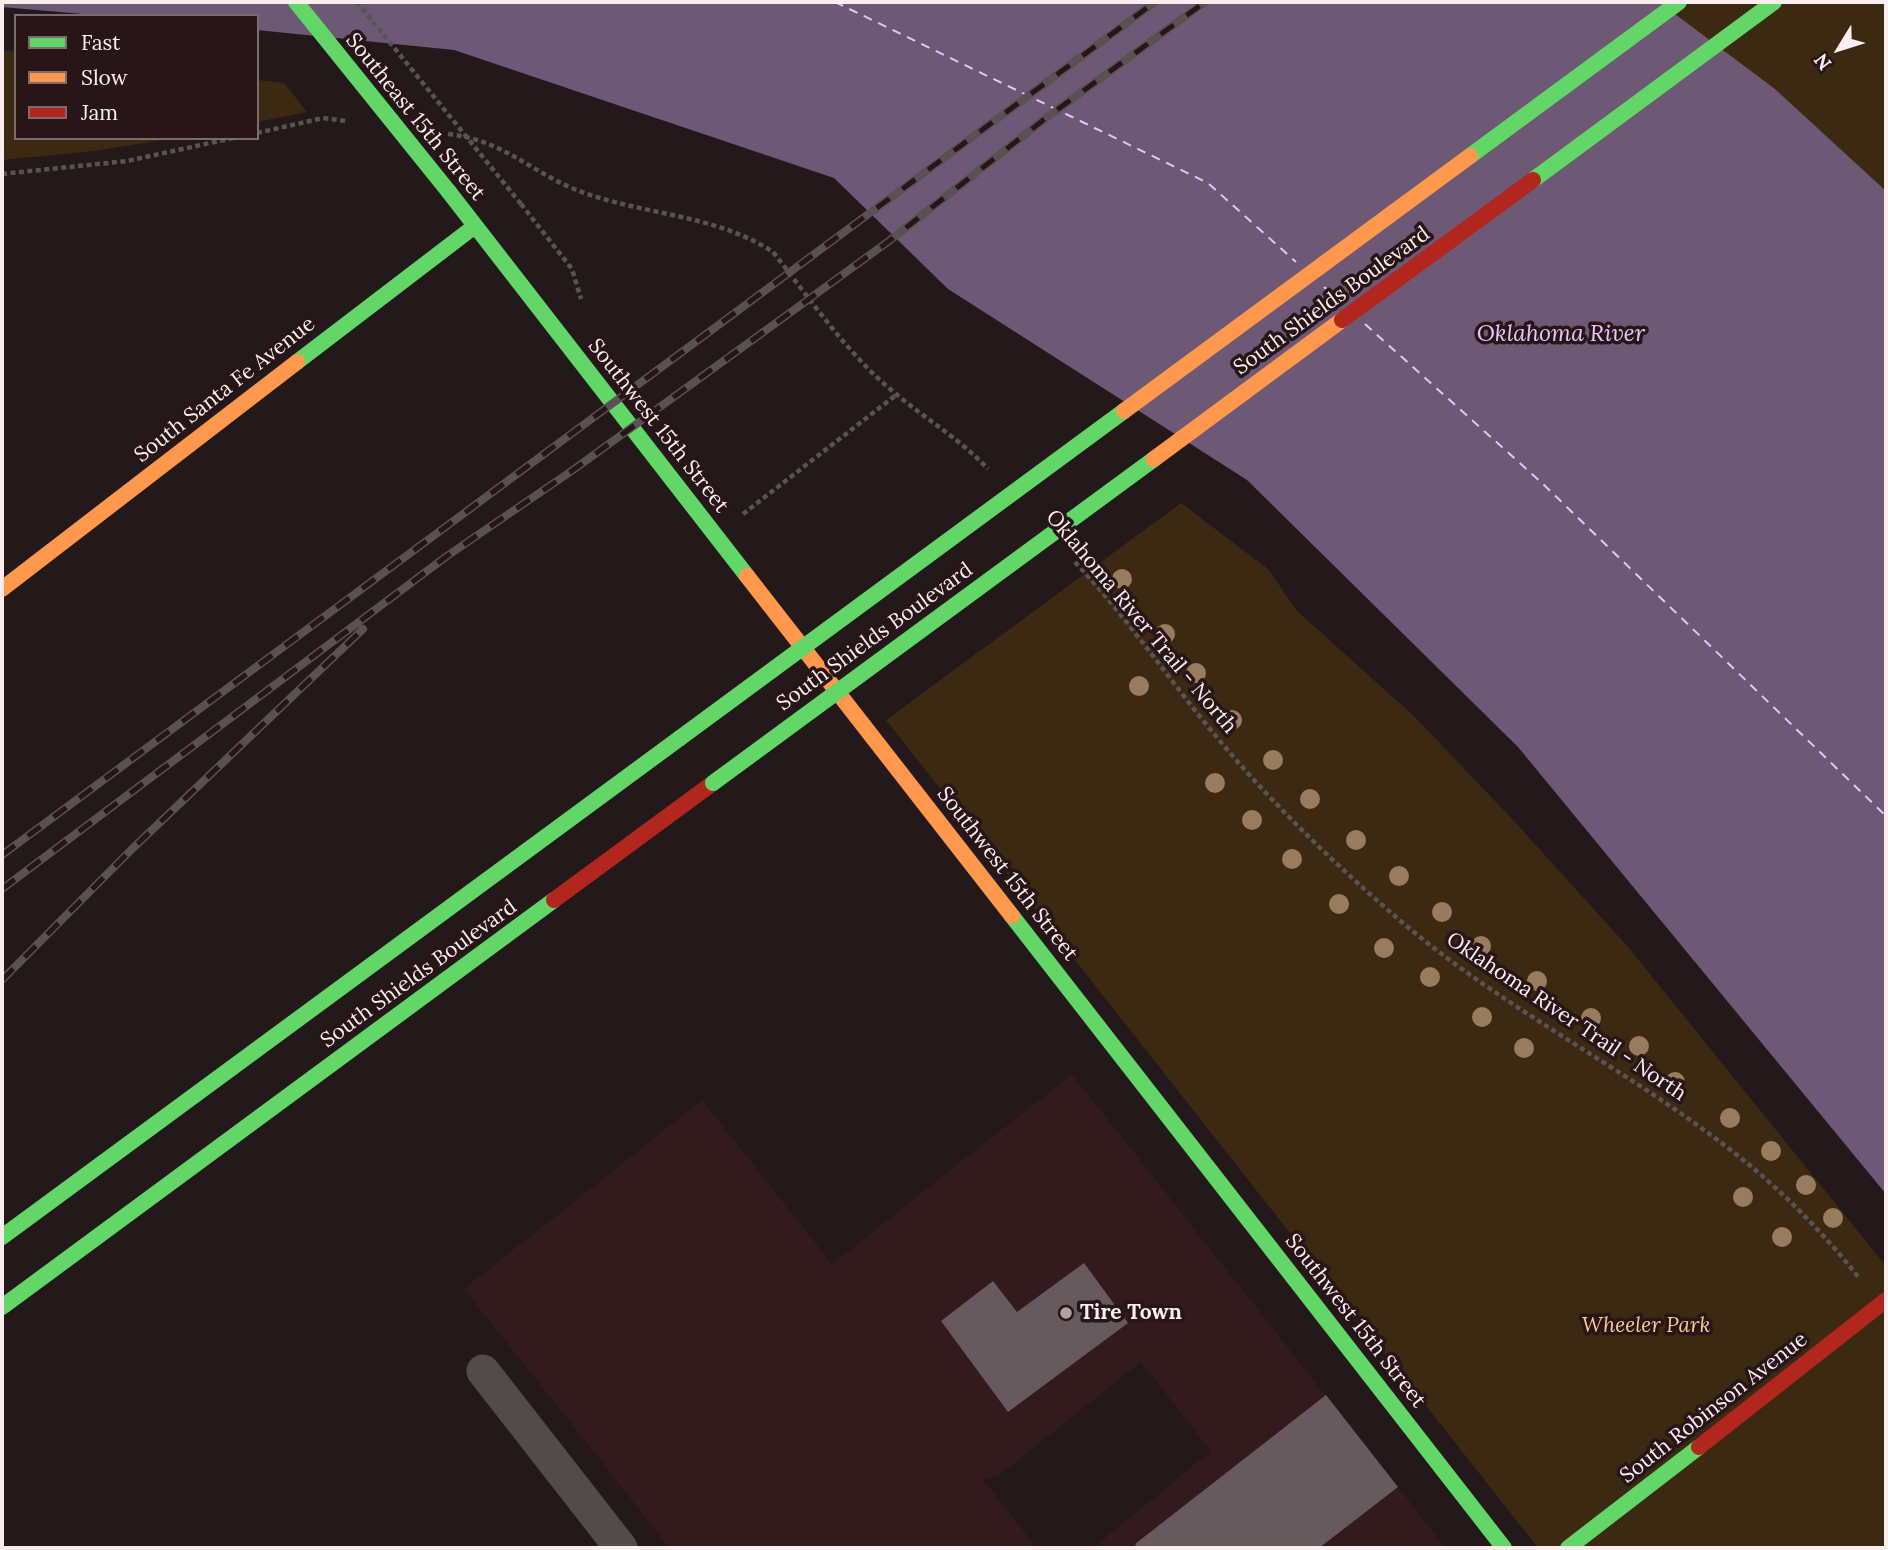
<!DOCTYPE html>
<style>
body{margin:0}
#map{position:relative;width:1888px;height:1550px;overflow:hidden;background:#24191a;font-family:Lora,serif}
canvas{display:block}
.frame{position:absolute;inset:0;border:4px solid #fcedee;pointer-events:none}
.legend{position:absolute;left:14px;top:14px;width:245px;height:126px;box-sizing:border-box;background:#281517;border:2px solid #7d6b6d;margin:0;padding:9px 12px;list-style:none;font-size:21px;color:#fcedee}
.legend li{display:flex;align-items:center;gap:14px;height:35px}
.legend b{width:35px;border:2px solid #7d6b6d}
.north{position:absolute;left:1804px;top:14px;width:70px;height:70px;-webkit-text-stroke:5px #281517;paint-order:stroke;rotate:232deg;font-size:19px;font-weight:700;line-height:28px;text-align:center;color:#fcedee}
.north::after{content:'';display:block;margin:auto;width:24px;height:32px;background:#fcedee;clip-path:polygon(50% 0,100% 100%,50% 72%,0 100%)}
</style>
<div id="map">
<canvas width="1888" height="1550"></canvas>
<div class="frame"></div>
<ul class="legend">
<li><b style="height:9px;background:#63d668"></b>Fast</li>
<li><b style="height:9px;background:#ff974d"></b>Slow</li>
<li><b style="height:9px;background:#b3261e"></b>Jam</li>
</ul>
<div class="north">N</div>
</div>
<script>
const ctx = document.querySelector('canvas').getContext('2d');
ctx.lineJoin = 'round';
function paint(path, color) { ctx.fillStyle = color; ctx.fill(path, 'evenodd'); }
function strokePath(path, color, width, dash) { ctx.strokeStyle = color; ctx.lineWidth = width; ctx.lineCap = dash ? 'butt' : 'round'; ctx.setLineDash(dash || []); ctx.stroke(path); }
function write(font, color, halo, rows, align = 'center') {
  ctx.font = font + ' Lora,serif'; ctx.lineWidth = 7; ctx.setLineDash([]); ctx.textBaseline = 'middle'; ctx.strokeStyle = halo; ctx.fillStyle = color; for (const [text, x, y, turn = 0] of rows) {
    ctx.save(); ctx.translate(x, y); ctx.rotate((+turn || 0) * Math.PI / 180); ctx.textAlign = isNaN(turn) ? turn : align; if (halo) ctx.strokeText(text, 0, 0); ctx.fillText(text, 0, 0); ctx.restore();
  }
}
paint(new Path2D(`
 M1072 1074 1446 1548H1093L1211 1451 1141 1362 999 1475 983 1480 1037 1548H670L464 1289 702 1100 832 1264Z`), '#321a1d');
paint(new Path2D(`
 M1659 2H1886V191L1775 89Z
 M2 50 16 51V138H175L94 151 2 160Z
 M257 80 284 83 307 112 257 122Z
 M1181 503 1268 569 1297 611 1415 717 1514 821 1628 947 1886 1266V1548H1538L886 720Z`), '#3c2912');
paint(new Path2D(`
 M2 2H1659L1775 89 1886 191V1194L1518 747 1247 480 948 289 834 178 454 50 257 30V16H106L2 7Z`), '#6d5875');
strokePath(new Path2D(`
 M835 2 1208 183 1296 262
 M1324 287 1338 299
 M1365 324 1542 483 1886 816`), '#e9c3fb', 2, [9, 7]);
paint(new Path2D(`
 M1084 1263 1128 1323 1008 1412 941 1321 993 1281 1017 1312Z
 M1326 1395 1398 1487 1319 1548H1138L1135 1544Z`), '#665a5e');
strokePath(new Path2D(`
 M257 133 323 118 346 121
 M448 134C502 140 527 169 574 189 638 215 714 213 773 252 811 300 848 355 896 394 927 420 960 439 988 469
 M2 174 127 161 233 138
 M521 204 572 269 581 299
 M743 514 896 395
 M1075 562C1124 614 1165 674 1210 729 1268 800 1334 864 1403 923 1510 1014 1638 1074 1747 1163 1787 1196 1827 1237 1859 1278`), '#595454', 4.5, [5, 3.5]);
strokePath(new Path2D(`
 M483 1371 621 1548`), '#514c4b', 33);
strokePath(new Path2D(`
 M449 192 747 576
 M297 362 475 226
 M1012 916 1504 1548
 M2 1237 680 738
 M2 1307 554 900
 M1568 1548 1699 1447`), '#63d668', 16);
strokePath(new Path2D(`
 M747 576 1012 916
 M2 589 297 362`), '#ff974d', 16);
strokePath(new Path2D(`
 M554 900 713 783`), '#b3261e', 16);
const rail = new Path2D(`
 M2 855 1155 2
 M2 889 447 556 573 470 889 241 1046 118 1205 2
 M2 980 132 849 363 629`);
strokePath(rail, '#5a5252', 8);
strokePath(rail, '#281517', 5, [16]);
strokePath(new Path2D(`
 M357 2 521 204`), '#595454', 4.5, [5, 3.5]);
strokePath(new Path2D(`
 M296 2 449 192
 M1470 156 1679 2
 M1533 180 1774 2
 M680 738 1124 411
 M713 783 1154 459`), '#63d668', 16);
strokePath(new Path2D(`
 M1124 411 1470 156
 M1154 459 1342 320`), '#ff974d', 16);
strokePath(new Path2D(`
 M1342 320 1533 180
 M1699 1447 1886 1300`), '#b3261e', 16);
ctx.fillStyle = '#997b5e';
for (const [x, y] of [
 [1122,579],
 [1165,634],
 [1196,673],
 [1139,686],
 [1232,720],
 [1273,760],
 [1215,783],
 [1310,799],
 [1252,820],
 [1356,840],
 [1292,859],
 [1399,876],
 [1339,904],
 [1442,912],
 [1481,946],
 [1384,948],
 [1430,977],
 [1537,981],
 [1482,1017],
 [1591,1018],
 [1639,1046],
 [1524,1048],
 [1675,1082],
 [1730,1118],
 [1771,1151],
 [1806,1185],
 [1743,1197],
 [1833,1218],
 [1782,1237]
]) { ctx.beginPath(); ctx.arc(x, y, 10, 0, 2 * Math.PI); ctx.fill(); }
for (const [x, y, r, color] of [
 [1066,1313,7,"#b0a3a4"]
]) { const dot = new Path2D(); dot.arc(x, y, r, 0, 2 * Math.PI); ctx.fillStyle = color; ctx.fill(dot); strokePath(dot, '#281517', 2.5); }
write('21px', '#fcedee', '#281517', [
 ["Southeast 15th Street",415,117,51],
 ["South Shields Boulevard",1332,301,-36],
 ["South Santa Fe Avenue",225,390,-38],
 ["Southwest 15th Street",658,426,52],
 ["Oklahoma River Trail - North",1141,622,50],
 ["South Shields Boulevard",875,637,-36],
 ["Southwest 15th Street",1007,874,52],
 ["South Shields Boulevard",419,974,-36],
 ["Oklahoma River Trail - North",1566,1017,34],
 ["Southwest 15th Street",1355,1321,52],
 ["South Robinson Avenue",1714,1408,-38]
]);
write('bold 21px', '#fcedee', '#281517', [
 ["Tire Town",1080,1313]
], 'left');
write('italic 21px', '#f8cb95', '#281517', [
 ["Wheeler Park",1646,1326]
]);
write('italic 23px', '#e9c3fb', '#281517', [
 ["Oklahoma River",1561,334]
]);
</script>
